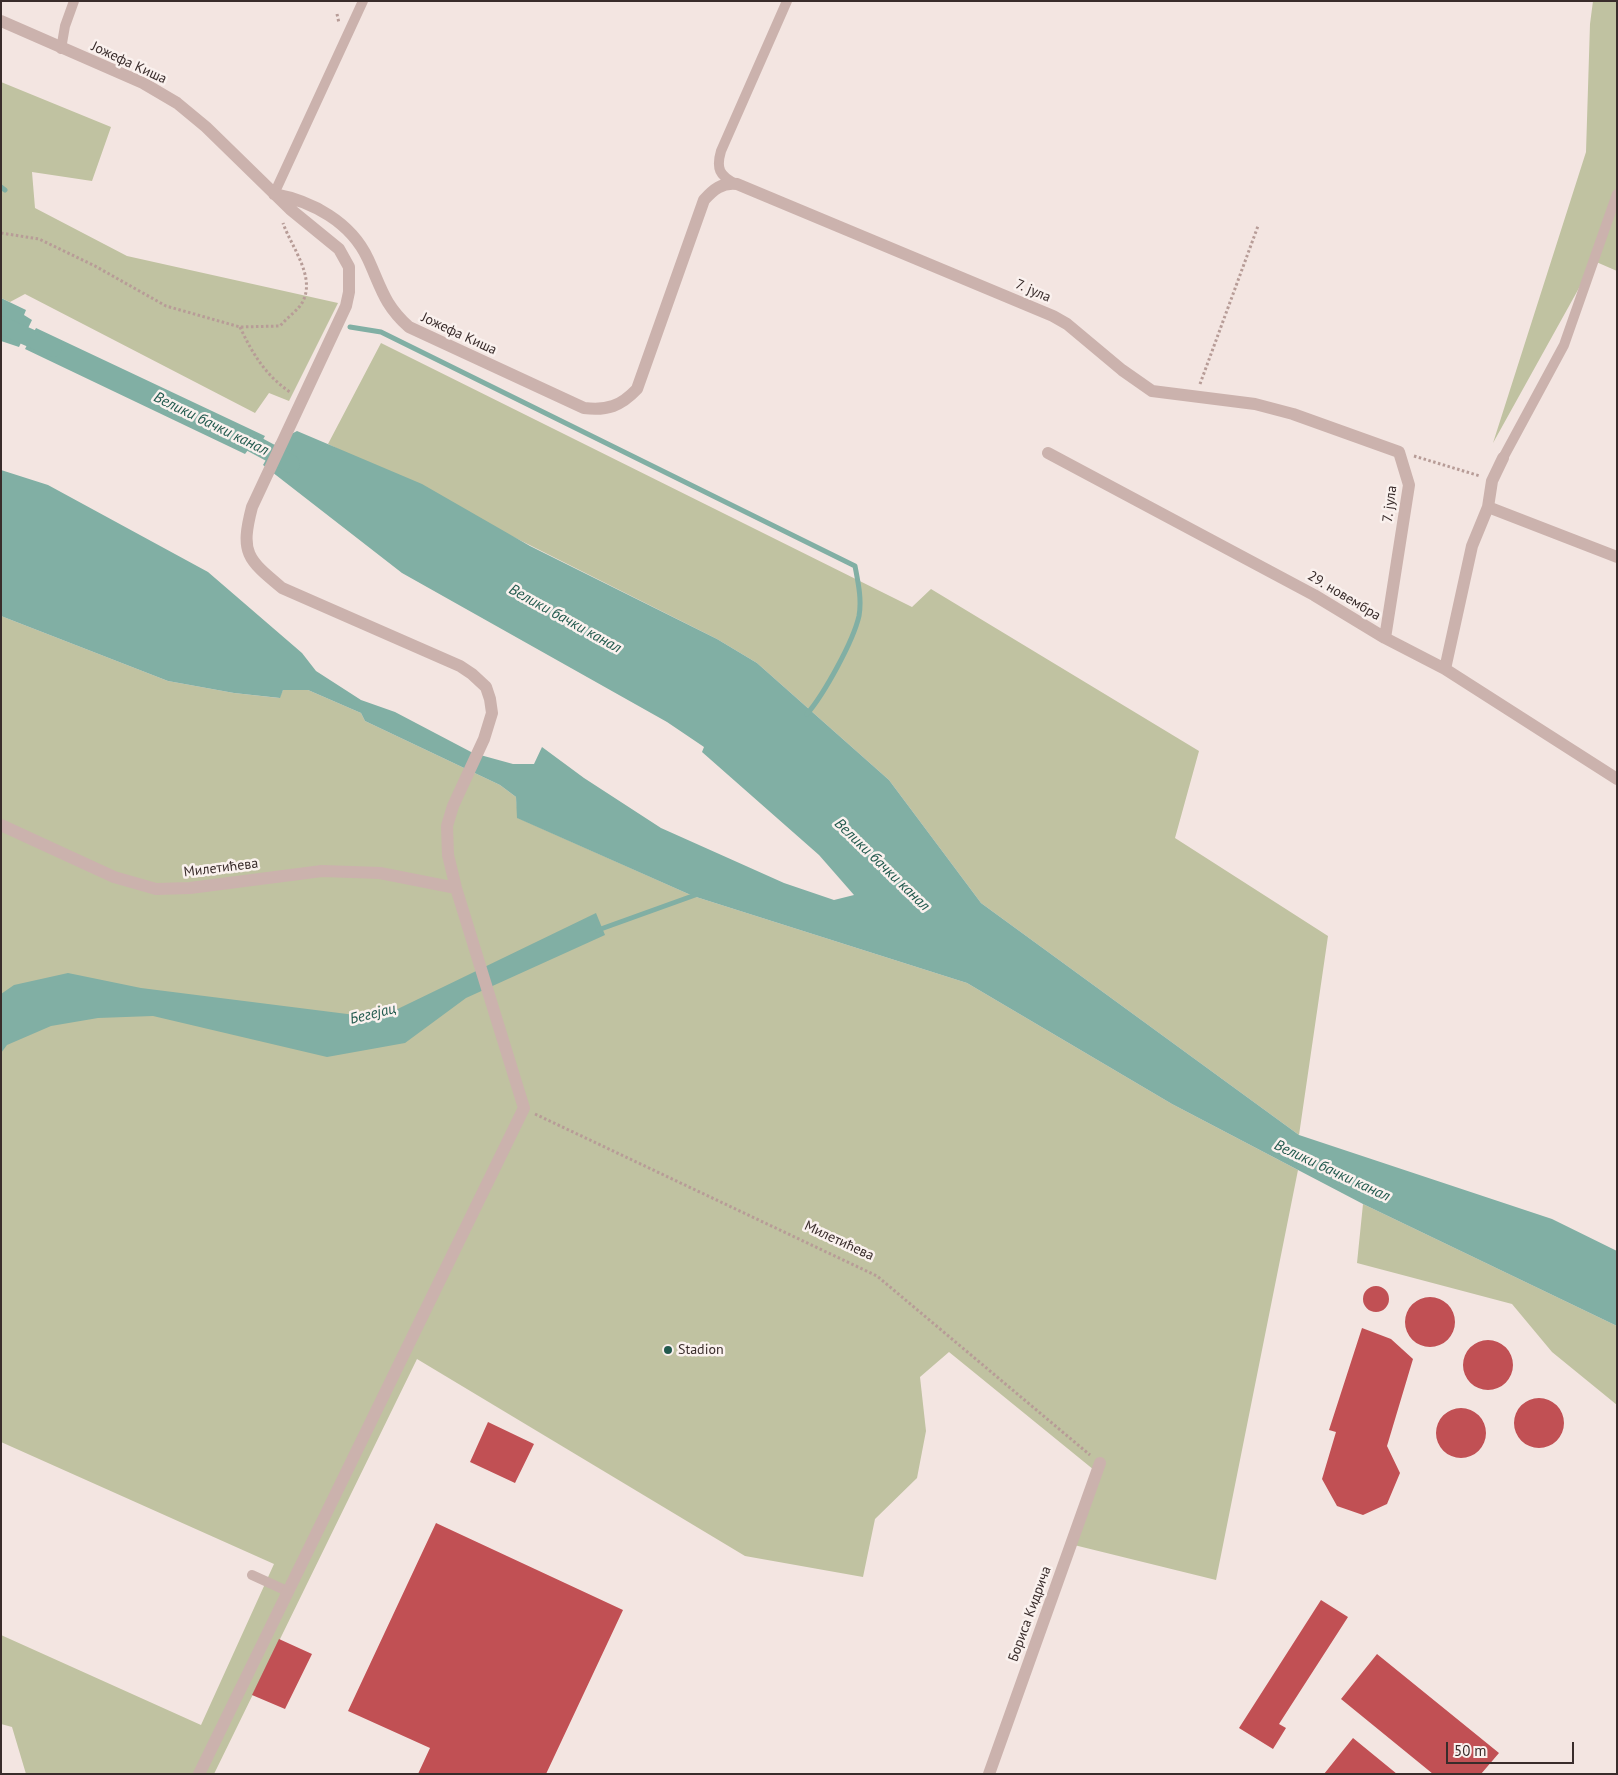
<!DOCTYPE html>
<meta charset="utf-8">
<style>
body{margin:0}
#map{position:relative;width:1618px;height:1775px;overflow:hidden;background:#f3e5e1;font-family:"PT Sans",sans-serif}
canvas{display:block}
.frame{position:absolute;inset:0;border:2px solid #392c2b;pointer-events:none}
.scale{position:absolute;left:1446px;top:1742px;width:128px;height:22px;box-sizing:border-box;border:2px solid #392c2b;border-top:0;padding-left:6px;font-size:15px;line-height:18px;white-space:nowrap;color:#392c2b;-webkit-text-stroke:4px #faf1ee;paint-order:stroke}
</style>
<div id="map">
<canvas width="1618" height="1775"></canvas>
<div class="frame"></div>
<div class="scale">50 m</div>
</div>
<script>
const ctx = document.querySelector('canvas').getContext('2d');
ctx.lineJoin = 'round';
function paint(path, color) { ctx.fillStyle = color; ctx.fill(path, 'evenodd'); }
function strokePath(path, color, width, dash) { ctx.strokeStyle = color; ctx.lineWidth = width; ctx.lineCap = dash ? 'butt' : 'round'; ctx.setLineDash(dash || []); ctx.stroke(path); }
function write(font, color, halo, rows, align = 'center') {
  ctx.font = font + ' "PT Sans",sans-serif'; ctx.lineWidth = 5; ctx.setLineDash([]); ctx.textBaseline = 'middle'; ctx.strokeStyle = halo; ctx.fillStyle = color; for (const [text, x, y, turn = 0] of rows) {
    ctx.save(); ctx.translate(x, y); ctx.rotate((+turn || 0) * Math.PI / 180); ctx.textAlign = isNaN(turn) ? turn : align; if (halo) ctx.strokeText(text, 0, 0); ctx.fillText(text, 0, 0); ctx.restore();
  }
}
paint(new Path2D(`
 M1593 1H1617V271L1594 261 1493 443 1586 152 1590 24Z
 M1 82 111 127 92 181 32 172 35 208 127 256 338 303 289 401 269 393 255 413 25 294 10 302 1 298Z
 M381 343 912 607 931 589 1199 751 1175 838 1328 936 1299 1135 981 903 889 780 757 663 717 639 328 444Z
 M1 616 168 681 234 693 279 698 283 690H308L361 713 365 721 500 785 516 797 518 818 693 896 967 983 1172 1104 1298 1170 1216 1580 1070 1544 1094 1470 949 1352 920 1377 926 1431 917 1478 875 1519 863 1577 745 1556 417 1359 214 1774H26L12 1727 1 1724V1635L201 1725 274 1564 1 1442Z
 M1363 1204 1617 1326V1405L1552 1352 1512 1304 1357 1263Z`), '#c0c2a1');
paint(new Path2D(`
 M1 298 26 310 24 315 32 320 19 347 1 341Z
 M36 328 265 436 255 453 248 450 245 454 25 349Z
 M297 431 422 484 530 546 717 639 757 663 889 780 981 903 1299 1135 1552 1219 1617 1251V1326L1363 1204 1172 1104 967 983 693 896 517 818 516 797 500 785 365 721 361 713 308 690H283L280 698 234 693 168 681 1 616V470L48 485 208 572 302 653 316 671 361 700 395 712 473 753 513 764H534L542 747 584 778 661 828 784 883 834 900 854 895 819 855 702 752 704 747 667 722 402 573 263 465 276 442Z
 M596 913 605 935 466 998 405 1043 327 1057 153 1016 98 1018 51 1026 7 1045 1 1053V994L14 985 68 973 141 988 379 1018Z`), '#81afa4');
strokePath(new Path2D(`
 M1 187 5 190
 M350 327 381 332 855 566C858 582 862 599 859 616 853 642 824 694 807 714
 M598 930 698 894`), '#81afa4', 5);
strokePath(new Path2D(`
 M1 325 53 348
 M239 436 291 464`), '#81afa4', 18);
paint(new Path2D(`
 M1363 1299a13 13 0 1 1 26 0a13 13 0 1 1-26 0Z
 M1405 1322a25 25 0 1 1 50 0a25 25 0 1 1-50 0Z
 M1362 1328 1391 1339 1413 1359 1387 1446 1400 1473 1387 1504 1363 1515 1337 1506 1322 1479 1336 1432 1329 1430Z
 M1463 1365a25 25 0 1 1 50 0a25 25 0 1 1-50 0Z
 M1514 1423a25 25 0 1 1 50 0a25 25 0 1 1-50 0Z
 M1436 1433a25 25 0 1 1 50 0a25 25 0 1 1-50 0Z
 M488 1422 534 1444 515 1483 470 1462Z
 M436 1523 623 1610 546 1774H418L430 1748 348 1711Z
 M1321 1600 1348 1617 1279 1724 1286 1728 1273 1749 1239 1728Z
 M279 1639 312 1654 285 1709 252 1695Z
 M1377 1654 1499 1753 1481 1774H1433L1341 1699Z
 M1353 1738 1397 1774H1324Z`), '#c15054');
strokePath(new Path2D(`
 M337 14 339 23
 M1 233 39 239 95 266 166 306 240 327 280 326C286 319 294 313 300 306 319 280 291 247 283 223
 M240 327C252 353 266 376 290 392
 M1200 384 1258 226
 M1414 456 1480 476
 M535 1114 877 1276 1090 1455`), '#b79c97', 3, [2.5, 2.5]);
strokePath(new Path2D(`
 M61 49 65 26 74 1
 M736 184C719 176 716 168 721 151L787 1
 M274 194 363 1
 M1503 458 1564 345 1617 194
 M252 1575 287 1591`), '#cbb2ad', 10);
strokePath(new Path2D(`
 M1 21 143 83 177 103 206 127 290 209 339 249 349 267V292L346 306 252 507C240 553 247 559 282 588L460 666 472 674 486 687 490 699 492 713 484 739 453 806 447 826 448 855 456 888 524 1108 199 1774
 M274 194C312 201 351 222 368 259 381 287 384 305 409 327L584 408C607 411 621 406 637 389L704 200C713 190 722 182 737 184L1053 316 1067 324 1122 370 1152 391 1255 404 1293 414 1399 452 1409 485 1385 638
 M1048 453 1314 595 1385 638 1445 669 1617 779
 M1488 507 1492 481 1503 458
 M1445 669 1472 546 1488 507 1617 557
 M1 825 114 877 156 889 190 888 322 871 380 873 456 888
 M989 1774 1100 1463`), '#cbb2ad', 12);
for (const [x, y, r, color] of [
 [668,1350,5,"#225a4e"]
]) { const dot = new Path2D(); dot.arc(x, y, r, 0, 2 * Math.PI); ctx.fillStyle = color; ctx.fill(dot); strokePath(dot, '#faf1ee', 2); }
write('14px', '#392c2b', '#faf1ee', [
 ["Јожефа Киша",129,63,25],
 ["7. јула",1033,291,23],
 ["Јожефа Киша",459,334,25],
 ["7. јула",1390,504,-83],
 ["29. новембра",1344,596,31],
 ["Милетићева",221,868,-7],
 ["Милетићева",839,1241,25],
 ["Бориса Кидрича",1030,1614,-70]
]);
write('14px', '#392c2b', '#faf1ee', [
 ["Stadion",678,1350]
], 'left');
write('italic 15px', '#225a4e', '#faf1ee', [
 ["Велики бачки канал",211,424,26],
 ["Велики бачки канал",565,619,29],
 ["Велики бачки канал",882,865,44],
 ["Бегејац",373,1014,-14],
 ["Велики бачки канал",1332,1171,25]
]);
</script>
